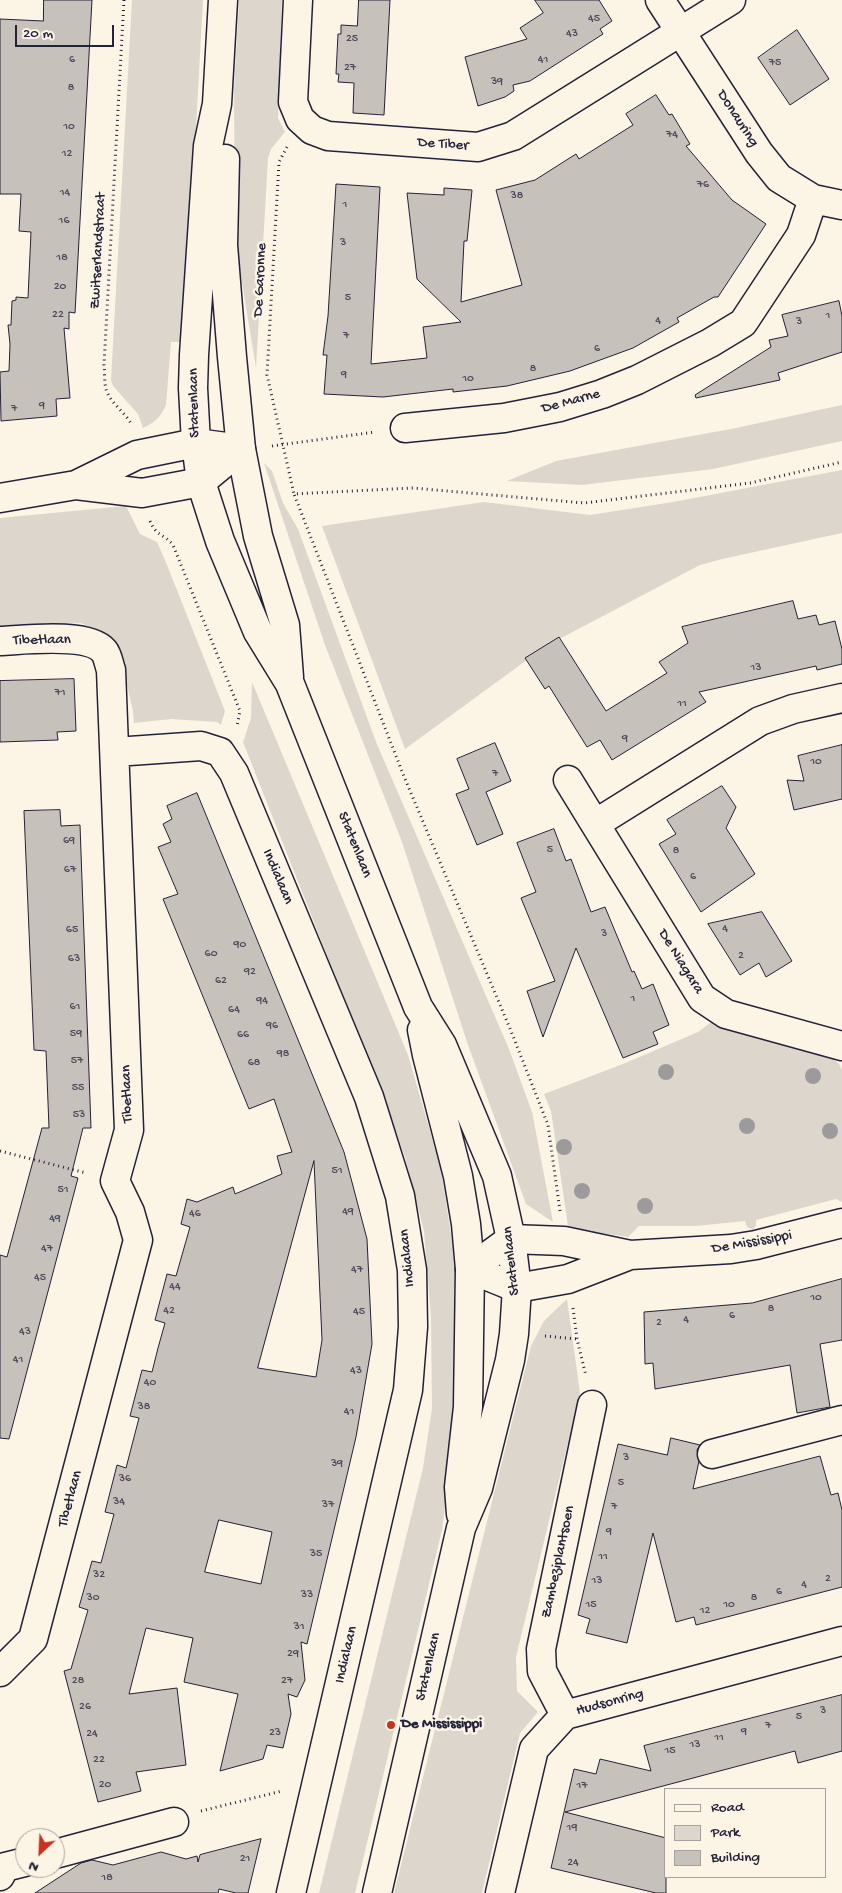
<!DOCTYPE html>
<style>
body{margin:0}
#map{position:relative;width:842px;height:1893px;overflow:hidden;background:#fcf5e5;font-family:"Gochi Hand",sans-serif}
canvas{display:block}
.legend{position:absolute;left:664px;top:1788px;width:162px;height:90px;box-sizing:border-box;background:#fcf5e5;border:1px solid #a5a1a1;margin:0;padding:6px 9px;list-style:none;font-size:15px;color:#22223b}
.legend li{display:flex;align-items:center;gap:10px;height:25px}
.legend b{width:25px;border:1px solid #a5a1a1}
.north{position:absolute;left:15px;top:1828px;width:50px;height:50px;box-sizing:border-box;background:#fcf5e5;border:1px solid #a5a1a1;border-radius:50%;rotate:205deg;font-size:14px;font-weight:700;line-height:20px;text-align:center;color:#22223b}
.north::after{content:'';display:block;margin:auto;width:18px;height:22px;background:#c8321e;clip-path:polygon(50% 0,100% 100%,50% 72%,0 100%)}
.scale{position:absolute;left:15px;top:25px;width:99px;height:22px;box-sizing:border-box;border:2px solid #22223b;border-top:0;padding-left:6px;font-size:15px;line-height:18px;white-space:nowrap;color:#22223b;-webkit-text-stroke:4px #fcf5e5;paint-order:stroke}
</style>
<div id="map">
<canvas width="842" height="1893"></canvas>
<ul class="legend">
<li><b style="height:6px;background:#fcf5e5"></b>Road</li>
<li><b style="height:14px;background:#dcd6cc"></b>Park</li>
<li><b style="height:14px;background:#c6c1bb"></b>Building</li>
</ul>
<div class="north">N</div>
<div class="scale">20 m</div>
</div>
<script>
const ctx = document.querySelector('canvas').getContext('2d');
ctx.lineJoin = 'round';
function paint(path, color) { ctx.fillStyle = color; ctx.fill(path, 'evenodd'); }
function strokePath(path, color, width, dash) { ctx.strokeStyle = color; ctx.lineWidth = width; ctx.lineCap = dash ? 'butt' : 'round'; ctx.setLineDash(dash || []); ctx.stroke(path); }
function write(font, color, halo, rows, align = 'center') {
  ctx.font = font + ' "Gochi Hand",sans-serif'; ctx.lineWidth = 5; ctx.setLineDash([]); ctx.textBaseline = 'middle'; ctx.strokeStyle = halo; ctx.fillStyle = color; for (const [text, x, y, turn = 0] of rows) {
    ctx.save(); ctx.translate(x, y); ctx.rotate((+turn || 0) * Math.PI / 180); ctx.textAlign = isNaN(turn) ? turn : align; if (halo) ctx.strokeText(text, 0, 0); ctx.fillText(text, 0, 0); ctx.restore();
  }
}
paint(new Path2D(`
 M132 0H203L187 290H184L181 342H171L166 405C161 417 154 423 143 428L138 414 113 386 111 380Z
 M239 0H282L278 118 285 132 271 149 268 158 256 368 235 240 234 90Z
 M842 405V441L713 469 582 485 507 481 556 461 736 428Z
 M264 463 272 471 283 503 298 529 376 742 509 1049 532 1112 553 1222 526 1204 468 1045 402 842 325 645Z
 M842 470V533L722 559 700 565 546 646 405 749 322 526 484 502 590 515 673 502Z
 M126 506 140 534 157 542 167 565 225 711 221 725 217 722 171 719 134 723 133 711 120 654 108 635 81 623 0 627V518Z
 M252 682 408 1055 441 1169 459 1287V1395L442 1530 355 1893H319L423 1468 432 1408 431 1317 424 1231 405 1157 386 1105 243 742 251 718Z
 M714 1020 829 1056 839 1064 842 1070V1202L836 1199 756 1220V1225L753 1230 747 1227 745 1221 696 1226H639L628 1237 572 1229 568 1226 551 1111 544 1094 623 1064 698 1032Z
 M567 1299 580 1393 516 1657 517 1691 538 1712 520 1733 482 1893H394L531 1346 544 1321Z`), '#dcd6cc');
const building = new Path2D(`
 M44 0H92L75 313 69 312V329L64 328 70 398 56 399 57 416 1 421 0 372 9 371 10 344 8 325H11L12 301 16 300V297L28 298 31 232 19 231 21 194H0V19L43 21Z
 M359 0H390L384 115 353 113 354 83 338 82 339 74H336L338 34H341V25L357 26Z
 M535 0H599L612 21 600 29 603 34 530 81 513 85 514 91 505 97 478 106 465 57 527 39 520 28 543 13Z
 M797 30 829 79 790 105 758 58Z
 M656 95 669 115 672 114 690 144 686 146 732 200 766 224 718 297H714L677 318 679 322 633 348 570 371 507 386 453 392V389L383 397 324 394 327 355H323L328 316 336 184 380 187 371 364 427 358 423 327 461 322 417 279 407 193 444 195V188L472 190 467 241H464L461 302 522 285 496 190 535 180 576 154 579 159 633 125 626 114Z
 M839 301 842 316V352L778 373 780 380 696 398 695 395 771 347 769 340 788 336 782 315Z
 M793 601 798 619 816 615 819 625 835 621 842 649V664L817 670 816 666 699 692 706 702 612 760 600 740 587 747 549 686 545 689 525 658 559 637 606 711 667 673 659 662 688 643 682 627Z
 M74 679 76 731 57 732 58 740 0 742V681Z
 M495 743 511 781 486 792 503 834 477 845 456 794 469 789 457 759Z
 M842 745V799L794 810 787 780 804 781 798 756Z
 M722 786 736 807 726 828 755 874 701 912 659 844 676 834 667 820Z
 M197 793 344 1152 367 1239 372 1344 356 1437 307 1644 301 1642 305 1680 297 1697 288 1694 291 1714 283 1748 267 1745 263 1759 220 1771 238 1694 184 1682 193 1638 146 1628 129 1694 177 1688 186 1765 136 1772 141 1791 98 1802 64 1671 71 1669 88 1610 79 1607 92 1561 101 1563 114 1514 105 1512 117 1465 126 1468 139 1418 130 1416 142 1370 152 1372 158 1348 165 1323 155 1320 167 1274 176 1276 190 1227 181 1224 187 1199 197 1202 233 1187 235 1194 282 1174 277 1156 292 1152 274 1099 249 1109 163 899 178 894 158 847 171 842 163 824 172 819 167 806ZM314 1161 322 1340 316 1377 258 1368ZM219 1520 272 1532 261 1584 205 1572Z
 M60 810 61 826 80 825 91 1128H83L71 1176 78 1178 9 1439 0 1438V1255L7 1257 42 1128H49L46 1051 34 1050 24 811Z
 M554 829 566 861 571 859 591 912 605 907 632 972 634 971 642 989 653 984 669 1025 653 1032 658 1044 623 1058 576 948 543 1037 527 991 555 981 521 898 536 892 517 843Z
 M762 912 792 961 766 977 759 963 740 975 708 924Z
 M842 1279V1340L820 1344 830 1407 797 1413 790 1365 655 1389 653 1363 645 1364 644 1312 752 1303Z
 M671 1438 700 1445 697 1450 699 1461 693 1489 820 1456 831 1495 838 1493 842 1510V1587L696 1625 694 1617 676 1622 653 1533 627 1643 586 1633 590 1619 578 1615 618 1444 667 1455Z
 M842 1695V1751L798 1763 795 1751 565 1812 666 1838V1893H656L551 1868 574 1769 596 1774 600 1759 651 1771 644 1746Z
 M261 1839 248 1893H236L219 1889 218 1893H35L81 1863 92 1860 113 1865 161 1852 186 1859 197 1856 198 1862 200 1855Z`);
paint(building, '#c6c1bb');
strokePath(building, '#22223b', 1);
const minor = new Path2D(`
 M298 0 293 102 300 119 312 130 328 136 478 147 513 136 731 0
 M660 0 759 153 779 178 813 199 842 205
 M405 428 504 418 560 407 602 394 637 380 710 343 743 323 801 235 813 199
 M76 485 137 455 196 443 241 449
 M0 498 76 485 142 493 201 482 241 449
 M0 641C24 640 88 632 104 651 108 656 109 665 111 670L129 1130 115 1181 130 1212 138 1240 33 1639 0 1672
 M842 698 793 709 760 721 595 824 702 998 726 1014 842 1046
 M115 752 201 746 220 752 234 773 369 1097 400 1196 412 1270 413 1327 408 1390 291 1893
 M568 780 595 824
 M470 1269 511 1239 564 1241 630 1255 731 1249 756 1245 842 1223
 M470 1269 517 1288 568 1279 630 1255
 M712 1454 842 1420
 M565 1715 542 1671 541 1649 592 1405
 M55 1854 174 1822
 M0 1876 5 1867 25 1862
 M500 1893 534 1749 565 1715 842 1641`);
const major = new Path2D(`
 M223 0 217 104 208 146 194 355 193 388 196 443 201 482 220 541 258 632 290 684 418 1007 442 1045 497 1176 511 1239 517 1288 514 1334 510 1360 478 1488 461 1528 377 1893
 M225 159 223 245 232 357 241 449 258 536 285 625 289 677
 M422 1030 427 1055 458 1176 466 1224 470 1269 468 1407 459 1487 461 1514`);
strokePath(minor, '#22223b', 31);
strokePath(major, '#22223b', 31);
strokePath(new Path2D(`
 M124 0 104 365C105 372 104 382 106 389 110 403 125 412 132 425
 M287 147 279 162 267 375 294 494
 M272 446 375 432
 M150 521C157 537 163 533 173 545L240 711 237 726
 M0 1151 86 1173
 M560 1211 548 1125 511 1031 403 774 294 494 413 488 584 503 750 483 842 462
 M573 1308 577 1339 586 1376
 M545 1336 577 1339
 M201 1811 282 1791`), '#22223b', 3, [1, 4]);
strokePath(minor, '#fcf5e5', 28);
strokePath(major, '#fcf5e5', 28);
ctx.fillStyle = '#9d9a9b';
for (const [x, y] of [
 [666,1072],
 [813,1076],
 [747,1126],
 [830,1131],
 [564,1147],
 [582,1191],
 [645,1206]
]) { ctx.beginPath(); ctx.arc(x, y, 8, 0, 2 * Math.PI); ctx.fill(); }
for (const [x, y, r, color] of [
 [391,1725,5,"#c8321e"]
]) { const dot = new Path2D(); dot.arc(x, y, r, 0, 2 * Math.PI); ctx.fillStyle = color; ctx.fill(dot); strokePath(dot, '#fcf5e5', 2); }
write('12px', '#4b4a5b', null, [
 ["45",594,19],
 ["43",572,34],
 ["25",352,39],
 ["6",72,60],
 ["41",543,60],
 ["75",775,63],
 ["27",350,68],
 ["39",497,82],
 ["8",71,88],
 ["10",69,127],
 ["74",672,135],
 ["12",67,154],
 ["76",703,185],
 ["14",65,193],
 ["38",517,196],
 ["1",345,205],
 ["16",64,221],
 ["3",343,243],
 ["18",62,258],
 ["20",60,287],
 ["5",348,298],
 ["22",58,315],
 ["1",828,316],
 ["4",658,321],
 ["3",799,322],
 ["7",346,336],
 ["6",597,349],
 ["8",533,369],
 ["9",344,375],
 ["10",468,379],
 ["9",42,406],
 ["7",14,409],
 ["13",756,668],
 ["71",60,693],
 ["11",682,704],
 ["9",625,739],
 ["10",816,762],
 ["7",495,774],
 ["69",69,841],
 ["5",550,850],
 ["8",676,851],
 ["67",70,870],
 ["6",693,877],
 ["4",725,929],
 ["65",72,930],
 ["3",604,934],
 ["90",240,945],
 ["60",211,954],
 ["2",741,956],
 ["63",74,959],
 ["92",250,972],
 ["62",221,981],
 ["1",633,999],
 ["94",262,1001],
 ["61",75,1007],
 ["64",234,1010],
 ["96",272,1026],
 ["59",76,1034],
 ["66",243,1035],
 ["98",283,1054],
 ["57",77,1061],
 ["68",254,1063],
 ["55",78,1088],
 ["53",79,1115],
 ["51",337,1171],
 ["51",63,1190],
 ["49",348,1212],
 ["46",195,1214],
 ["49",55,1219],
 ["47",47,1249],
 ["47",357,1270],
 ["45",40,1278],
 ["44",175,1287],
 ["10",816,1298],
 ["8",771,1309],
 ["42",169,1311],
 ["45",359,1312],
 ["6",732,1316],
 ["4",686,1320],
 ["2",659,1323],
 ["43",25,1332],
 ["41",18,1360],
 ["43",356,1371],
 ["40",150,1383],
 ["38",144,1407],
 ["41",349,1412],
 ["3",626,1458],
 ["39",337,1464],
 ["36",125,1479],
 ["5",621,1483],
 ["34",119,1502],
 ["37",328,1505],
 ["7",614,1507],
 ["9",609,1532],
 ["35",316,1554],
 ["11",603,1557],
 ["32",99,1575],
 ["2",828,1579],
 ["13",597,1581],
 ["4",804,1585],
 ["6",779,1592],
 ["33",307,1595],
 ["30",93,1598],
 ["8",754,1598],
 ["15",591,1605],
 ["10",729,1605],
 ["12",705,1611],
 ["31",299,1627],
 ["29",293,1654],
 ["28",78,1681],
 ["27",287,1681],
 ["26",85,1707],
 ["3",823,1711],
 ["5",799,1717],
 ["7",768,1726],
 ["9",744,1732],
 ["23",275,1733],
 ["24",92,1734],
 ["11",719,1738],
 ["13",695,1745],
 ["15",670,1751],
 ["22",99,1760],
 ["20",105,1785],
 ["17",582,1786],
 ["19",572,1828],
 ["21",245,1859],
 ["24",573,1863],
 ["18",107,1878]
]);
write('15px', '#22223b', '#fcf5e5', [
 ["Donauring",737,119,57],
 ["De Tiber",443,145,4],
 ["Zwitserlandstraat",99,251,-87],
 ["De Garonne",261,280,-87],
 ["De Marne",571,402,-15],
 ["Statenlaan",195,403,-91],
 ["Tibetlaan",42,641,-1],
 ["Statenlaan",354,845,68],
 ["Indialaan",277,877,67],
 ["De Niagara",680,962,58],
 ["Tibetlaan",128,1094,-92],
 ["De Mississippi",752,1243,-10],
 ["Indialaan",408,1258,-96],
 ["Statenlaan",512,1261,-96],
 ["Tibetlaan",71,1499,-75],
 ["Zambeziplantsoen",559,1562,-78],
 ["Indialaan",347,1655,-77],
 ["Statenlaan",429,1667,-77],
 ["Hudsonring",610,1703,-15]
]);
write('bold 15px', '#22223b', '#fcf5e5', [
 ["De Mississippi",401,1725]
], 'left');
</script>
